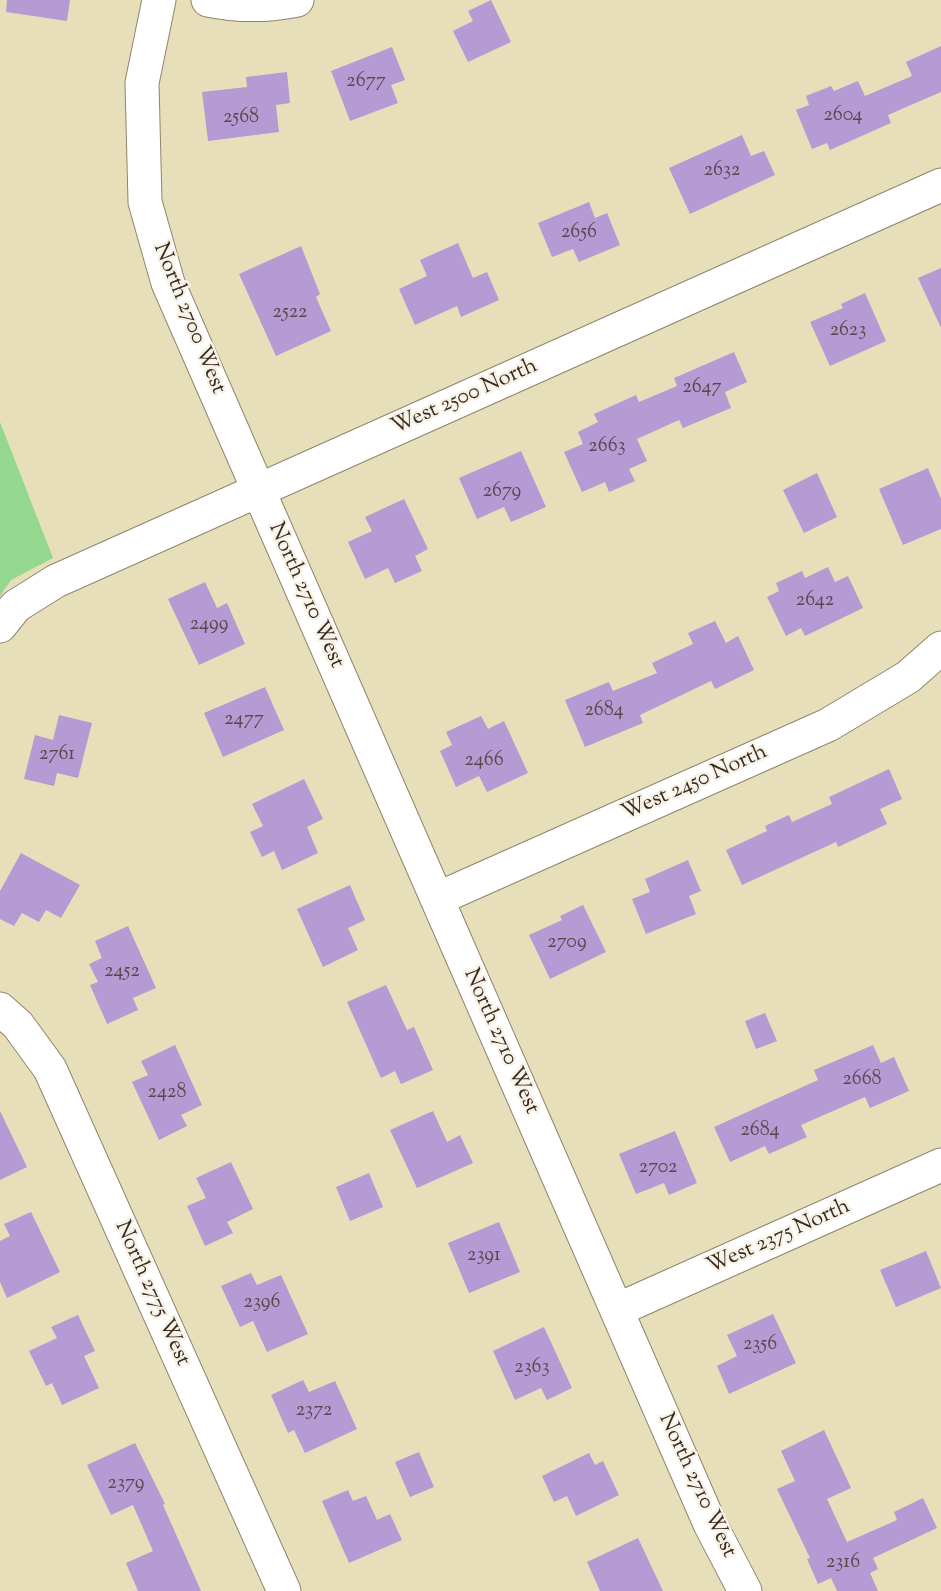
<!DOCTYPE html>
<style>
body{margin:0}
canvas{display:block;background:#e7dfba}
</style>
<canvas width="941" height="1591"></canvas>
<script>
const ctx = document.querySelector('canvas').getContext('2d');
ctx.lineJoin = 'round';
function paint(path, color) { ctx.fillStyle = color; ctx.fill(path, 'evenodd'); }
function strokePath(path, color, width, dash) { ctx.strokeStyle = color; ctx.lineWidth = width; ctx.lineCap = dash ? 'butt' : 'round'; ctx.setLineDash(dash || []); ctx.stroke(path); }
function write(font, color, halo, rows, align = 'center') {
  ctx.font = font + ' "Sorts Mill Goudy",serif'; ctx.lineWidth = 5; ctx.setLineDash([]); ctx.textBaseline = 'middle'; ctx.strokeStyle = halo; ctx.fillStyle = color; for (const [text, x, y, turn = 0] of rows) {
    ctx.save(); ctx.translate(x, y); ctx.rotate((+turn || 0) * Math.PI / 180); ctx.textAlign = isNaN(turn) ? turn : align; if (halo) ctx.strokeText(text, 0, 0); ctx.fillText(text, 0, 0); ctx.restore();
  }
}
paint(new Path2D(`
 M0 422 53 558 11 580 0 596Z`), '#94d78f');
paint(new Path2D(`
 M7 0H70L67 21 6 12Z
 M491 0 511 42 468 62 453 31 473 21 468 11Z
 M941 46V92L888 115 891 123 830 150 827 143 812 149 796 110 809 105 806 96 831 86 834 91 858 81 865 96 912 76 906 62Z
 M392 47 405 80 391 85 398 103 350 121 331 71Z
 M287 72 290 103 276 105 279 132 208 141 202 92 247 87 246 77Z
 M742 135 751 156 764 151 775 175 690 214 669 168Z
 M589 202 595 218 607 213 620 245 579 262 573 249 552 257 538 223Z
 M458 243 473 278 487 272 499 300 461 317 457 306 415 325 399 289 427 276 420 260Z
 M301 246 320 294 316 297 331 331 276 356 239 274Z
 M941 268V328L918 278Z
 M865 293 886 341 830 366 810 322 843 308 841 304Z
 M734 352 747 382 725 392 731 408 683 428 679 420 637 439 647 461 629 469 635 481 609 492 605 482 582 492 564 452 583 444 578 432 598 422 594 414 636 395 639 402 677 386 674 378Z
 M521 451 546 507 511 522 504 507 477 519 459 478Z
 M928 468 941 499V529L903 545 879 489Z
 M817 473 837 517 804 533 783 490Z
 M404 499 428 549 415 556 422 571 395 583 388 568 365 579 348 542 372 531 365 517Z
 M828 567 835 582 848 576 863 608 805 636 801 628 786 636 767 597 779 591 776 583 802 571 805 578Z
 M205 582 217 608 227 603 245 644 199 665 168 599Z
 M715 621 726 643 738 636 754 670 715 689 711 681 640 715 643 723 585 747 565 700 609 682 613 691 657 673 652 663 693 644 688 633Z
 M265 687 284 730 223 757 204 713Z
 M59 715 92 723 78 778 57 773 54 786 24 779 35 735 53 740Z
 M481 716 488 729 504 721 528 773 487 792 479 776 456 787 440 751 452 745 446 732Z
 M889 769 902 799 880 809 887 824 838 847 836 842 742 885 726 850 767 831 765 826 789 815 792 822 832 804 829 797Z
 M304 779 323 819 307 827 318 853 282 870 274 851 262 857 250 832 263 826 252 804Z
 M21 853 80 885 61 918 46 910 39 922 22 913 14 926 0 919V891Z
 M688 860 701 891 689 896 696 914 646 934 632 899 650 892 645 879Z
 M350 885 365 920 348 928 358 950 323 967 297 909Z
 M583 905 606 952 550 979 529 935 562 920 560 916Z
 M128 926 156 988 133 998 138 1010 107 1024 90 985 98 982 89 964 102 958 95 941Z
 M386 985 407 1030 414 1027 433 1070 401 1084 395 1071 381 1078 347 1002Z
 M765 1013 777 1041 756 1049 745 1021Z
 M175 1045 202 1105 181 1115 187 1126 159 1140 132 1082 148 1075 141 1061Z
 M873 1045 881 1063 894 1057 909 1091 870 1108 865 1097 801 1125 807 1137 769 1154 765 1146 730 1162 714 1127 818 1080 814 1070Z
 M0 1111 27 1167 0 1180Z
 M433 1111 447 1142 460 1135 473 1163 417 1188 390 1130Z
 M675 1131 697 1183 669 1195 664 1183 636 1194 619 1154Z
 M231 1162 253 1209 227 1222 233 1233 205 1246 187 1206 206 1198 196 1178Z
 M369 1173 383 1207 350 1221 336 1187Z
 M31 1212 60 1272 7 1298 0 1282V1241L10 1236 4 1224Z
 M499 1222 520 1272 469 1293 448 1243Z
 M926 1251 941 1288 896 1307 880 1270Z
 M251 1273 257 1285 281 1275 308 1334 267 1352 253 1321 240 1327 221 1286Z
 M773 1314 796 1363 729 1394 717 1366 737 1356 727 1335Z
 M78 1315 95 1351 84 1356 99 1388 62 1405 52 1383 46 1386 29 1351 57 1338 51 1327Z
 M544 1327 572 1388 547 1400 541 1388 515 1400 493 1351Z
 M303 1380 309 1392 335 1381 357 1429 305 1453 294 1430 288 1433 271 1395Z
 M824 1430 851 1488 827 1499 847 1542 897 1520 894 1512 923 1498 937 1528 873 1558 878 1569 870 1573 878 1591H837L831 1578 818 1584 807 1559 810 1558 777 1489 795 1481 781 1451Z
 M135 1443 165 1504 163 1505 201 1591H138L126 1563 153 1551 133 1505 111 1515 87 1465Z
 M419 1452 434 1487 410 1497 395 1462Z
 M589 1453 595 1465 603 1461 619 1495 576 1516 567 1496 554 1502 542 1476Z
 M348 1490 353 1501 366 1496 377 1520 390 1514 402 1540 349 1563 322 1501Z
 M638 1538 663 1591H600L587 1562Z`), '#b59ad3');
const minor = new Path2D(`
 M159 0 142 83 145 202 168 283 710 1524 745 1591
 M208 0C237 6 268 6 297 0
 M0 626 16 606 56 581 941 185
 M437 899 828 725 908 677 941 648
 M0 1009 18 1025 50 1069 284 1591
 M617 1310 941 1165`);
strokePath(minor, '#91846c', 35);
strokePath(minor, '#fff', 33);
write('20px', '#5a464b', null, [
 ["2677",366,83],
 ["2604",843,117],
 ["2568",241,119],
 ["2632",722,172],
 ["2656",579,234],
 ["2522",290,314],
 ["2623",848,332],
 ["2647",702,389],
 ["2663",607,448],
 ["2679",502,493],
 ["2642",815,602],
 ["2499",209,626],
 ["2684",604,712],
 ["2477",244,721],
 ["2761",57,756],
 ["2466",484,762],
 ["2709",567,944],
 ["2452",122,973],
 ["2668",862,1081],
 ["2428",167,1094],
 ["2684",760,1132],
 ["2702",658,1169],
 ["2391",484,1257],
 ["2396",262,1304],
 ["2356",760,1346],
 ["2363",532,1369],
 ["2372",314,1412],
 ["2379",126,1485],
 ["2316",843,1564]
]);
write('22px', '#3b2a1e', '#f7f3e8', [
 ["North 2700 West",188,319,68],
 ["West 2500 North",465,398,-24],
 ["North 2710 West",305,596,66],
 ["West 2450 North",695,784,-24],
 ["North 2710 West",500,1042,66],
 ["West 2375 North",779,1238,-24],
 ["North 2775 West",151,1294,66],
 ["North 2710 West",696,1486,65]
]);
</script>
